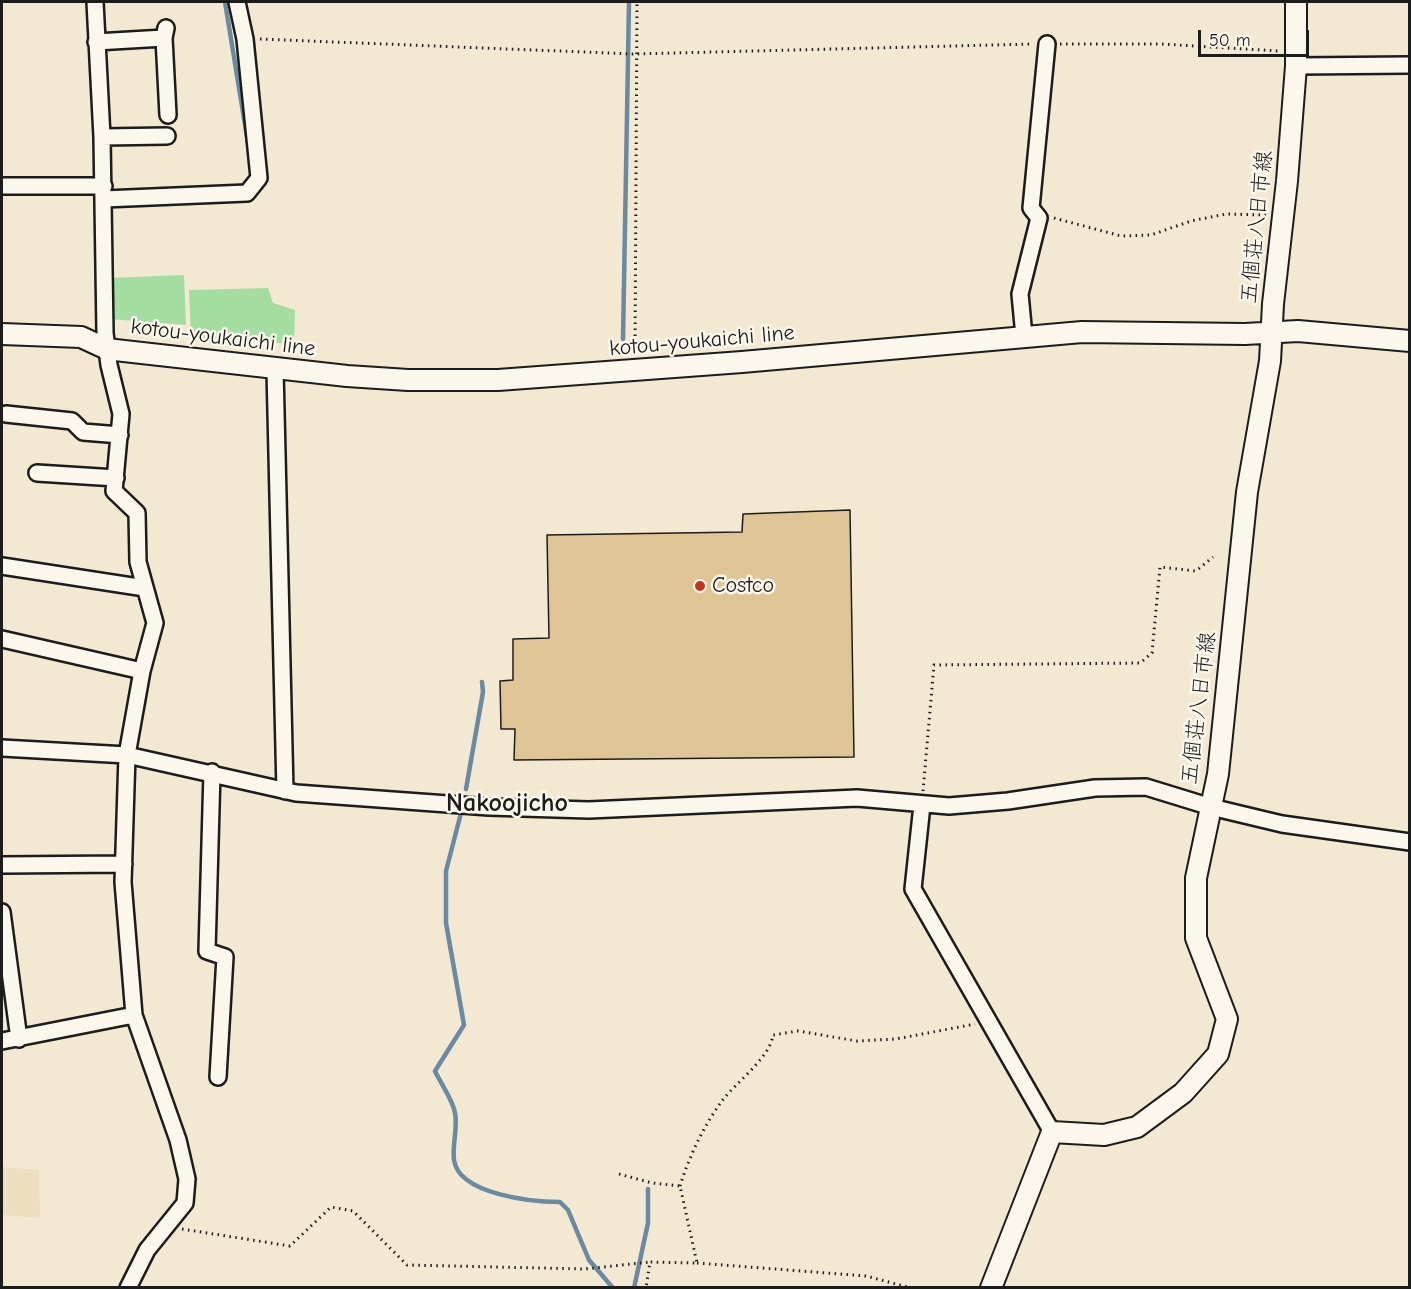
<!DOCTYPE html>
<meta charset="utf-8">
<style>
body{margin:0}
#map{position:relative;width:1411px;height:1289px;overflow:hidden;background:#f3e8d2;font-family:"Comic Neue",sans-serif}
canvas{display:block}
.frame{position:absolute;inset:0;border:3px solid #1c1c1c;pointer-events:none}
.scale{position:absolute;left:1198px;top:30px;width:111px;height:27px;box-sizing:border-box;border:3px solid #1c1c1c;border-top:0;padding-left:8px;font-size:18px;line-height:21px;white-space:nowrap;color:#1c1c1c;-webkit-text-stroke:4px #fbf7ec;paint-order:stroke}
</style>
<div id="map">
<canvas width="1411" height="1289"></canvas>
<div class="frame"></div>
<div class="scale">50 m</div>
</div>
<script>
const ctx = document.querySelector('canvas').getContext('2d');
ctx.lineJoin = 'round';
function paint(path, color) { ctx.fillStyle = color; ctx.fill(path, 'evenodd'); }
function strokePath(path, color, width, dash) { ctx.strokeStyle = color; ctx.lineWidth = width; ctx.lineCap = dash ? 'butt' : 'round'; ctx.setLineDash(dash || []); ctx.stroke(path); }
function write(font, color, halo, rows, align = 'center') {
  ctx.font = font + ' "Comic Neue","Klee One",sans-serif'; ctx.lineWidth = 5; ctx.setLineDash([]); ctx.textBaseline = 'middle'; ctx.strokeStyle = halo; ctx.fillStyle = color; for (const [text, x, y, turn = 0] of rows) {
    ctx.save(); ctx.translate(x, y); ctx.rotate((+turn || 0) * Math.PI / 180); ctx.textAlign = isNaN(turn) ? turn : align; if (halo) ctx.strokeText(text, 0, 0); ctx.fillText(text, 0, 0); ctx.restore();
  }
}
paint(new Path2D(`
 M2 1167 39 1170 40 1218 2 1215Z`), '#eddec0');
paint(new Path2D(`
 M184 275 186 325 109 319V278Z
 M268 288 273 303 295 310 294 344 191 337 189 290Z`), '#a4dda2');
strokePath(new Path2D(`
 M225 2 248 143
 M623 339 629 2
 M466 789 483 692 482 682
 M461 813 446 871V923L464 1025 435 1071C441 1084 453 1100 455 1113 458 1128 452 1145 454 1160 459 1195 534 1202 560 1202L568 1210 589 1260 613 1288
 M634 1288 648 1223V1189`), '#698aa2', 4.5);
const building = new Path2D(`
 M850 510 854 757 514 760 515 729H501L500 681 513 680V639L549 638 547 535 742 532 743 514Z`);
paint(building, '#dfc595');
strokePath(building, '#1c1c1c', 1.5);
const street = new Path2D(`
 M95 2 102 137 105 333 109 365 121 414 114 491 137 513 138 562 155 623 142 671 127 755 123 882 134 1015 178 1140 187 1179 185 1203 147 1250 128 1288
 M166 28 164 38 168 115
 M96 42 164 38
 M1296 66 1410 65
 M102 137 167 136
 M2 186H104
 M104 199 247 193 259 178 245 39 237 2
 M1024 336 1020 294 1039 218 1031 208 1047 44
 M275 370 285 791
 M6 414 72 421 83 432 120 435
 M37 473 116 478
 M2 566 145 588
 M2 639 142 671
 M2 748 127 755 296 793 489 807 589 810 857 798 949 806 1008 801 1095 788 1146 787 1211 807 1282 824 1410 842
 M212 772 207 951 225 957 218 1077
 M922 805 913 889 1052 1132
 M2 865 124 864
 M2 912 19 1039
 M2 1041 134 1015`);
const secondary = new Path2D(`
 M2 334 81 337 107 349 124 351 347 376 408 380H498L742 362 1082 332 1245 334 1298 331 1410 341
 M991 1288 1052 1132 1104 1135 1137 1127 1183 1093 1218 1054 1227 1019 1196 938V878L1218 774 1247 492 1270 361 1273 304 1287 181 1296 66V2`);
strokePath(street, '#1c1c1c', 20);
strokePath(secondary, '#1c1c1c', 24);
strokePath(new Path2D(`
 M260 39 633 54 1033 44
 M1060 44H1161L1279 51
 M1054 218 1121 236 1151 235 1191 221 1226 214 1267 215
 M635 354 637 2
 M923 791 934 665 1140 663 1152 653 1160 567 1196 571 1213 557
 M619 1174 652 1183 680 1186 697 1263 650 1262 646 1288
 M680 1186C689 1157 704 1125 722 1101 736 1082 770 1058 773 1035L798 1031 857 1041 896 1039 975 1024
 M182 1229 290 1246 331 1207 353 1211 407 1265 585 1269 650 1262
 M697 1263 866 1276 911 1288`), '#1c1c1c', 3, [1.5, 4.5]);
strokePath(street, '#fbf7ec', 15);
strokePath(secondary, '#fbf7ec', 20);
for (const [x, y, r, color] of [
 [700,586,6,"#c8321e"]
]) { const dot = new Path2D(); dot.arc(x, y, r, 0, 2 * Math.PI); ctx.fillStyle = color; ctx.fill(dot); strokePath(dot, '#fbf7ec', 2); }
write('22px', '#1c1c1c', '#fbf7ec', [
 ["五個荘八日市線",1257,227,-84],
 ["kotou-youkaichi line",223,338,7],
 ["kotou-youkaichi line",702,341,-5],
 ["五個荘八日市線",1199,708,-83]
]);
write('22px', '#1c1c1c', '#fbf7ec', [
 ["Costco",712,586]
], 'left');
write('bold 26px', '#1c1c1c', '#fbf7ec', [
 ["Nakoojicho",507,804]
]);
</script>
